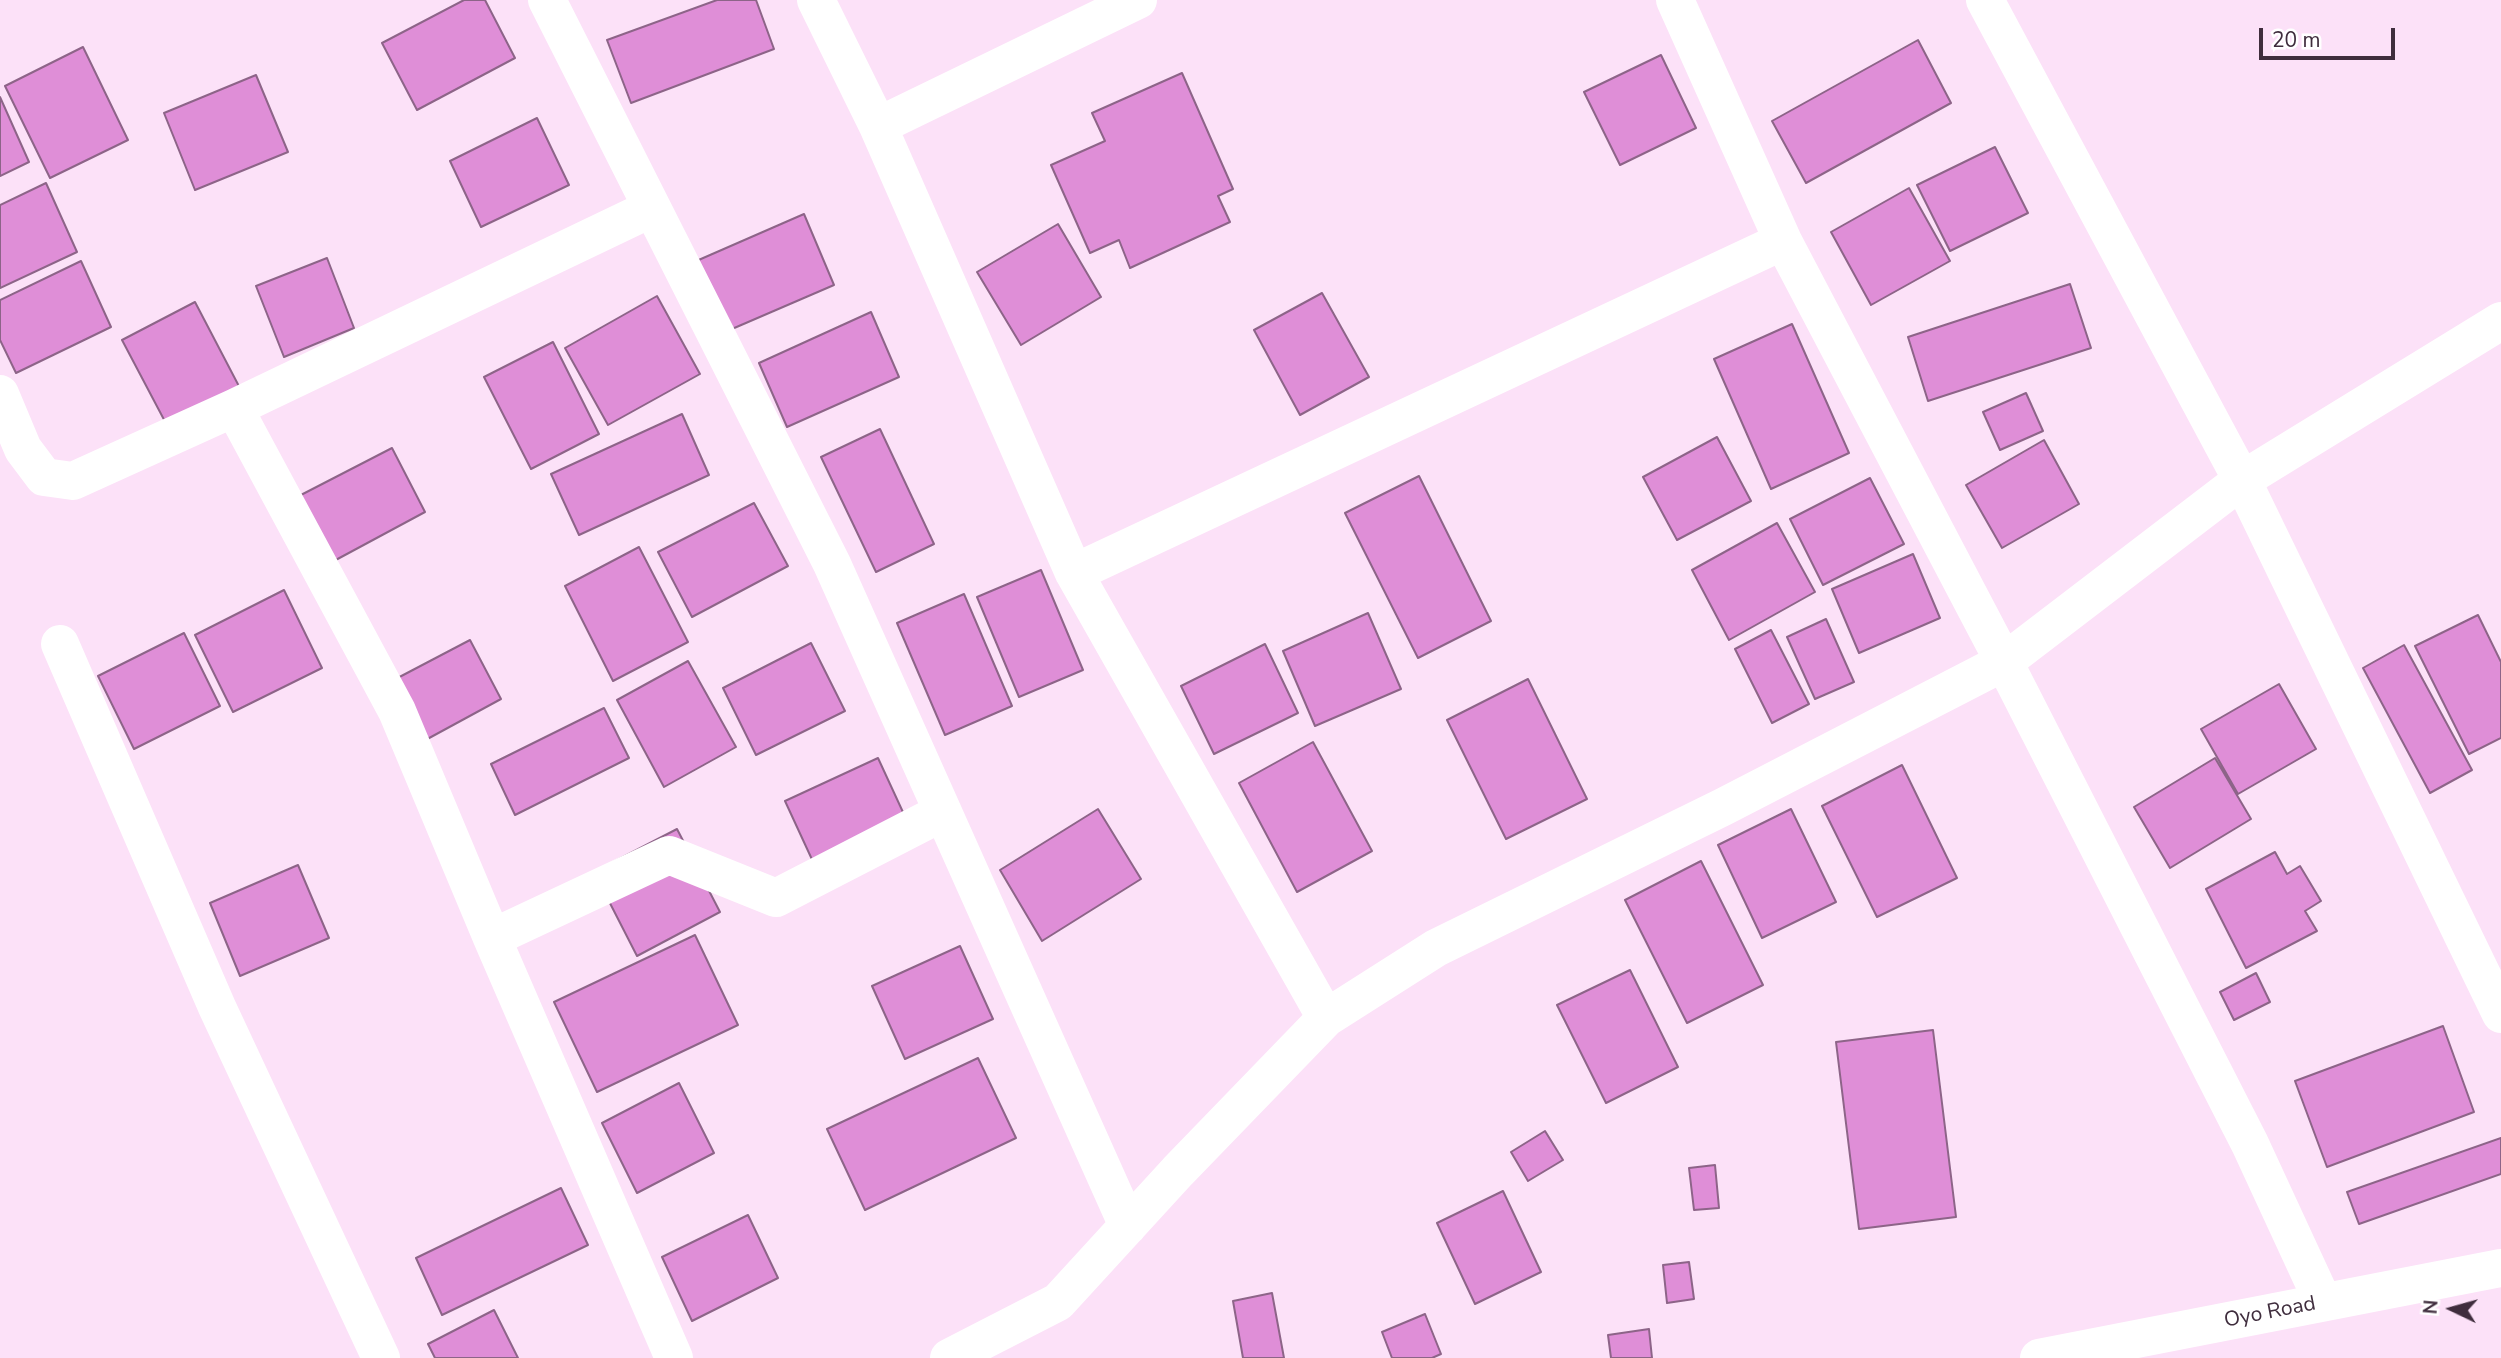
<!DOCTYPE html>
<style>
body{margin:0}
#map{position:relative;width:2501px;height:1358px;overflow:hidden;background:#fce1f8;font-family:"Nunito Sans",sans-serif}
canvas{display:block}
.north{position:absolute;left:2417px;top:1274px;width:70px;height:70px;-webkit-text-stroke:5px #fff;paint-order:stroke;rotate:275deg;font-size:19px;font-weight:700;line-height:28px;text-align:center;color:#3f2d3d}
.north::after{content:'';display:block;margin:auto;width:24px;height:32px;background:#3f2d3d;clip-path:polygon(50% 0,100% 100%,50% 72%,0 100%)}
.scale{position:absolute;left:2259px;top:28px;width:136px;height:32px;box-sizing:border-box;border:4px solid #3f2d3d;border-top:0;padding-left:9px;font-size:21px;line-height:24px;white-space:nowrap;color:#3f2d3d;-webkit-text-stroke:5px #fff;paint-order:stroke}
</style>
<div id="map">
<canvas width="2501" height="1358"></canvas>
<div class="north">N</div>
<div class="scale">20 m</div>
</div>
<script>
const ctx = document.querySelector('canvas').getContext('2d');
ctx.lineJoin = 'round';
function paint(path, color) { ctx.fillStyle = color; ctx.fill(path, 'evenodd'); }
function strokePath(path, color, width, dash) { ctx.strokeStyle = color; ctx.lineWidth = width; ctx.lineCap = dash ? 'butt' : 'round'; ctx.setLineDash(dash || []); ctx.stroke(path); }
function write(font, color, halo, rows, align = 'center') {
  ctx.font = font + ' "Nunito Sans",sans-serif'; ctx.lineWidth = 5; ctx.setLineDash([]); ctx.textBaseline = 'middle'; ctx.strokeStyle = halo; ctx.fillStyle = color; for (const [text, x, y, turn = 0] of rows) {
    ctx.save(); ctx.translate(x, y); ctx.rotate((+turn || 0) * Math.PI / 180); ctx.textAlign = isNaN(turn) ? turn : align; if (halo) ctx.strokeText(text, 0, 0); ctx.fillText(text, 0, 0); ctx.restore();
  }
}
const building = new Path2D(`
 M464 0H485L515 58 417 110 382 43Z
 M717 0H756L774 49 631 103 607 40Z
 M1918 40 1951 103 1806 183 1772 121Z
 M83 47 128 140 50 178 5 86Z
 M1661 55 1696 128 1620 165 1584 92Z
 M1182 73 1233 189 1218 196 1230 222 1130 268 1119 240 1090 253 1051 165 1105 141 1092 113Z
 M256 75 288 152 195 190 164 113Z
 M0 97 29 162 0 176Z
 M537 118 569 185 481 227 450 161Z
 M1995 147 2028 213 1950 251 1917 185Z
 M46 183 77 252 0 288V205Z
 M1909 188 1950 261 1871 305 1831 232Z
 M804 214 834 285 725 332 694 262Z
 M1058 224 1101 297 1021 345 977 272Z
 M327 258 354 328 284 357 256 286Z
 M81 261 111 327 16 373 0 340V300Z
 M2070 284 2091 348 1928 401 1908 337Z
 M1322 293 1369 377 1300 415 1254 330Z
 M657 296 700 374 608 425 565 348Z
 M195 302 242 392 170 431 122 340Z
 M871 312 899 377 787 427 759 363Z
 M1792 324 1849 453 1771 489 1714 359Z
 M553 342 599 434 531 469 484 377Z
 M2026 393 2043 431 2000 450 1983 412Z
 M682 414 709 475 579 535 551 474Z
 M880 429 934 544 876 572 821 457Z
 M1717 437 1751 501 1677 540 1643 477Z
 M2044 440 2079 504 2002 548 1966 485Z
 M392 448 425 512 332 562 297 497Z
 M1419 476 1491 621 1418 658 1345 513Z
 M1870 478 1904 544 1823 585 1790 519Z
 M754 503 788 566 692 617 658 552Z
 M1777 523 1815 592 1729 640 1692 570Z
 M639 547 688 642 613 681 565 586Z
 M1913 554 1940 618 1859 653 1832 589Z
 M1041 570 1083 670 1019 697 977 597Z
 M284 590 322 668 233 712 195 635Z
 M964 594 1012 706 945 735 897 623Z
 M1368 613 1401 689 1315 726 1283 651Z
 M2478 615 2501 662V738L2469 754 2415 646Z
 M1826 619 1854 682 1815 699 1787 637Z
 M1771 630 1809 704 1772 723 1735 649Z
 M184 633 220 706 134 749 98 676Z
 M470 640 501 699 420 743 388 683Z
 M811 643 845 711 756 755 723 688Z
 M1265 644 1298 713 1214 754 1181 686Z
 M2404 645 2472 770 2430 793 2363 668Z
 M688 661 736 747 664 787 617 700Z
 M1528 679 1587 799 1506 839 1447 720Z
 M2279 684 2316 749 2238 794 2201 729Z
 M604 708 629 758 515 815 491 764Z
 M1313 742 1372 851 1297 892 1239 783Z
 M878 758 908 823 815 866 785 801Z
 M2215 758 2251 819 2170 868 2134 807Z
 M1902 765 1957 878 1877 917 1822 806Z
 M1098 809 1141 879 1042 941 1000 870Z
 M1791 809 1836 902 1762 938 1718 845Z
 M677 829 720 912 637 956 594 872Z
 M2275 852 2287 874 2300 866 2321 901 2305 911 2317 931 2246 968 2206 889Z
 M1701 861 1763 985 1687 1023 1625 900Z
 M298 865 329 938 240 976 210 903Z
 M695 935 738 1025 597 1092 554 1002Z
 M960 946 993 1019 905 1059 872 986Z
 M1630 970 1678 1067 1606 1103 1557 1005Z
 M2256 973 2270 1002 2234 1020 2220 992Z
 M2443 1026 2474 1112 2327 1167 2295 1081Z
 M1933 1030 1956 1217 1859 1229 1836 1042Z
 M978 1058 1016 1138 865 1210 827 1129Z
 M679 1083 714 1153 637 1193 602 1123Z
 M1545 1131 1563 1160 1528 1181 1511 1152Z
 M2501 1138V1174L2359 1224 2347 1192Z
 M1715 1165 1719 1208 1694 1210 1689 1168Z
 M561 1188 588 1245 442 1315 416 1258Z
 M1503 1191 1541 1272 1475 1304 1437 1223Z
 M748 1215 778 1278 692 1321 662 1257Z
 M1689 1262 1694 1299 1667 1303 1663 1265Z
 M1272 1293 1284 1358H1243L1233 1301Z
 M494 1310 518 1358H435L428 1344Z
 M1425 1314 1441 1354 1432 1358H1392L1382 1332Z
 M1649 1329 1652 1358H1611L1608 1335Z`);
paint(building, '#df8ed7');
strokePath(building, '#8d6488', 2);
strokePath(new Path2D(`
 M547 0 832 564 1128 1226
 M816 0 878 126 1074 573 1326 1018
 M1675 0 1783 241 2004 662 2250 1144 2323 1302
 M1985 0 2242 480 2501 1014
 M878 126 1138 0
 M0 394 23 449 44 477 73 481 234 408 652 208
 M234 408 397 711 492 938 674 1358
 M1074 573 1783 241
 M60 644 217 1007 381 1358
 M492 938 669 855 776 898 943 812
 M949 1358 1058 1302 1178 1171 1326 1018 1436 948 1723 807 2004 662 2242 480 2501 321`), '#fff', 38);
strokePath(new Path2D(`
 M2039 1358 2501 1268`), '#fff', 38);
write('21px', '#3f2d3d', '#fff', [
 ["Oyo Road",2270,1313,-11]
]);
</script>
